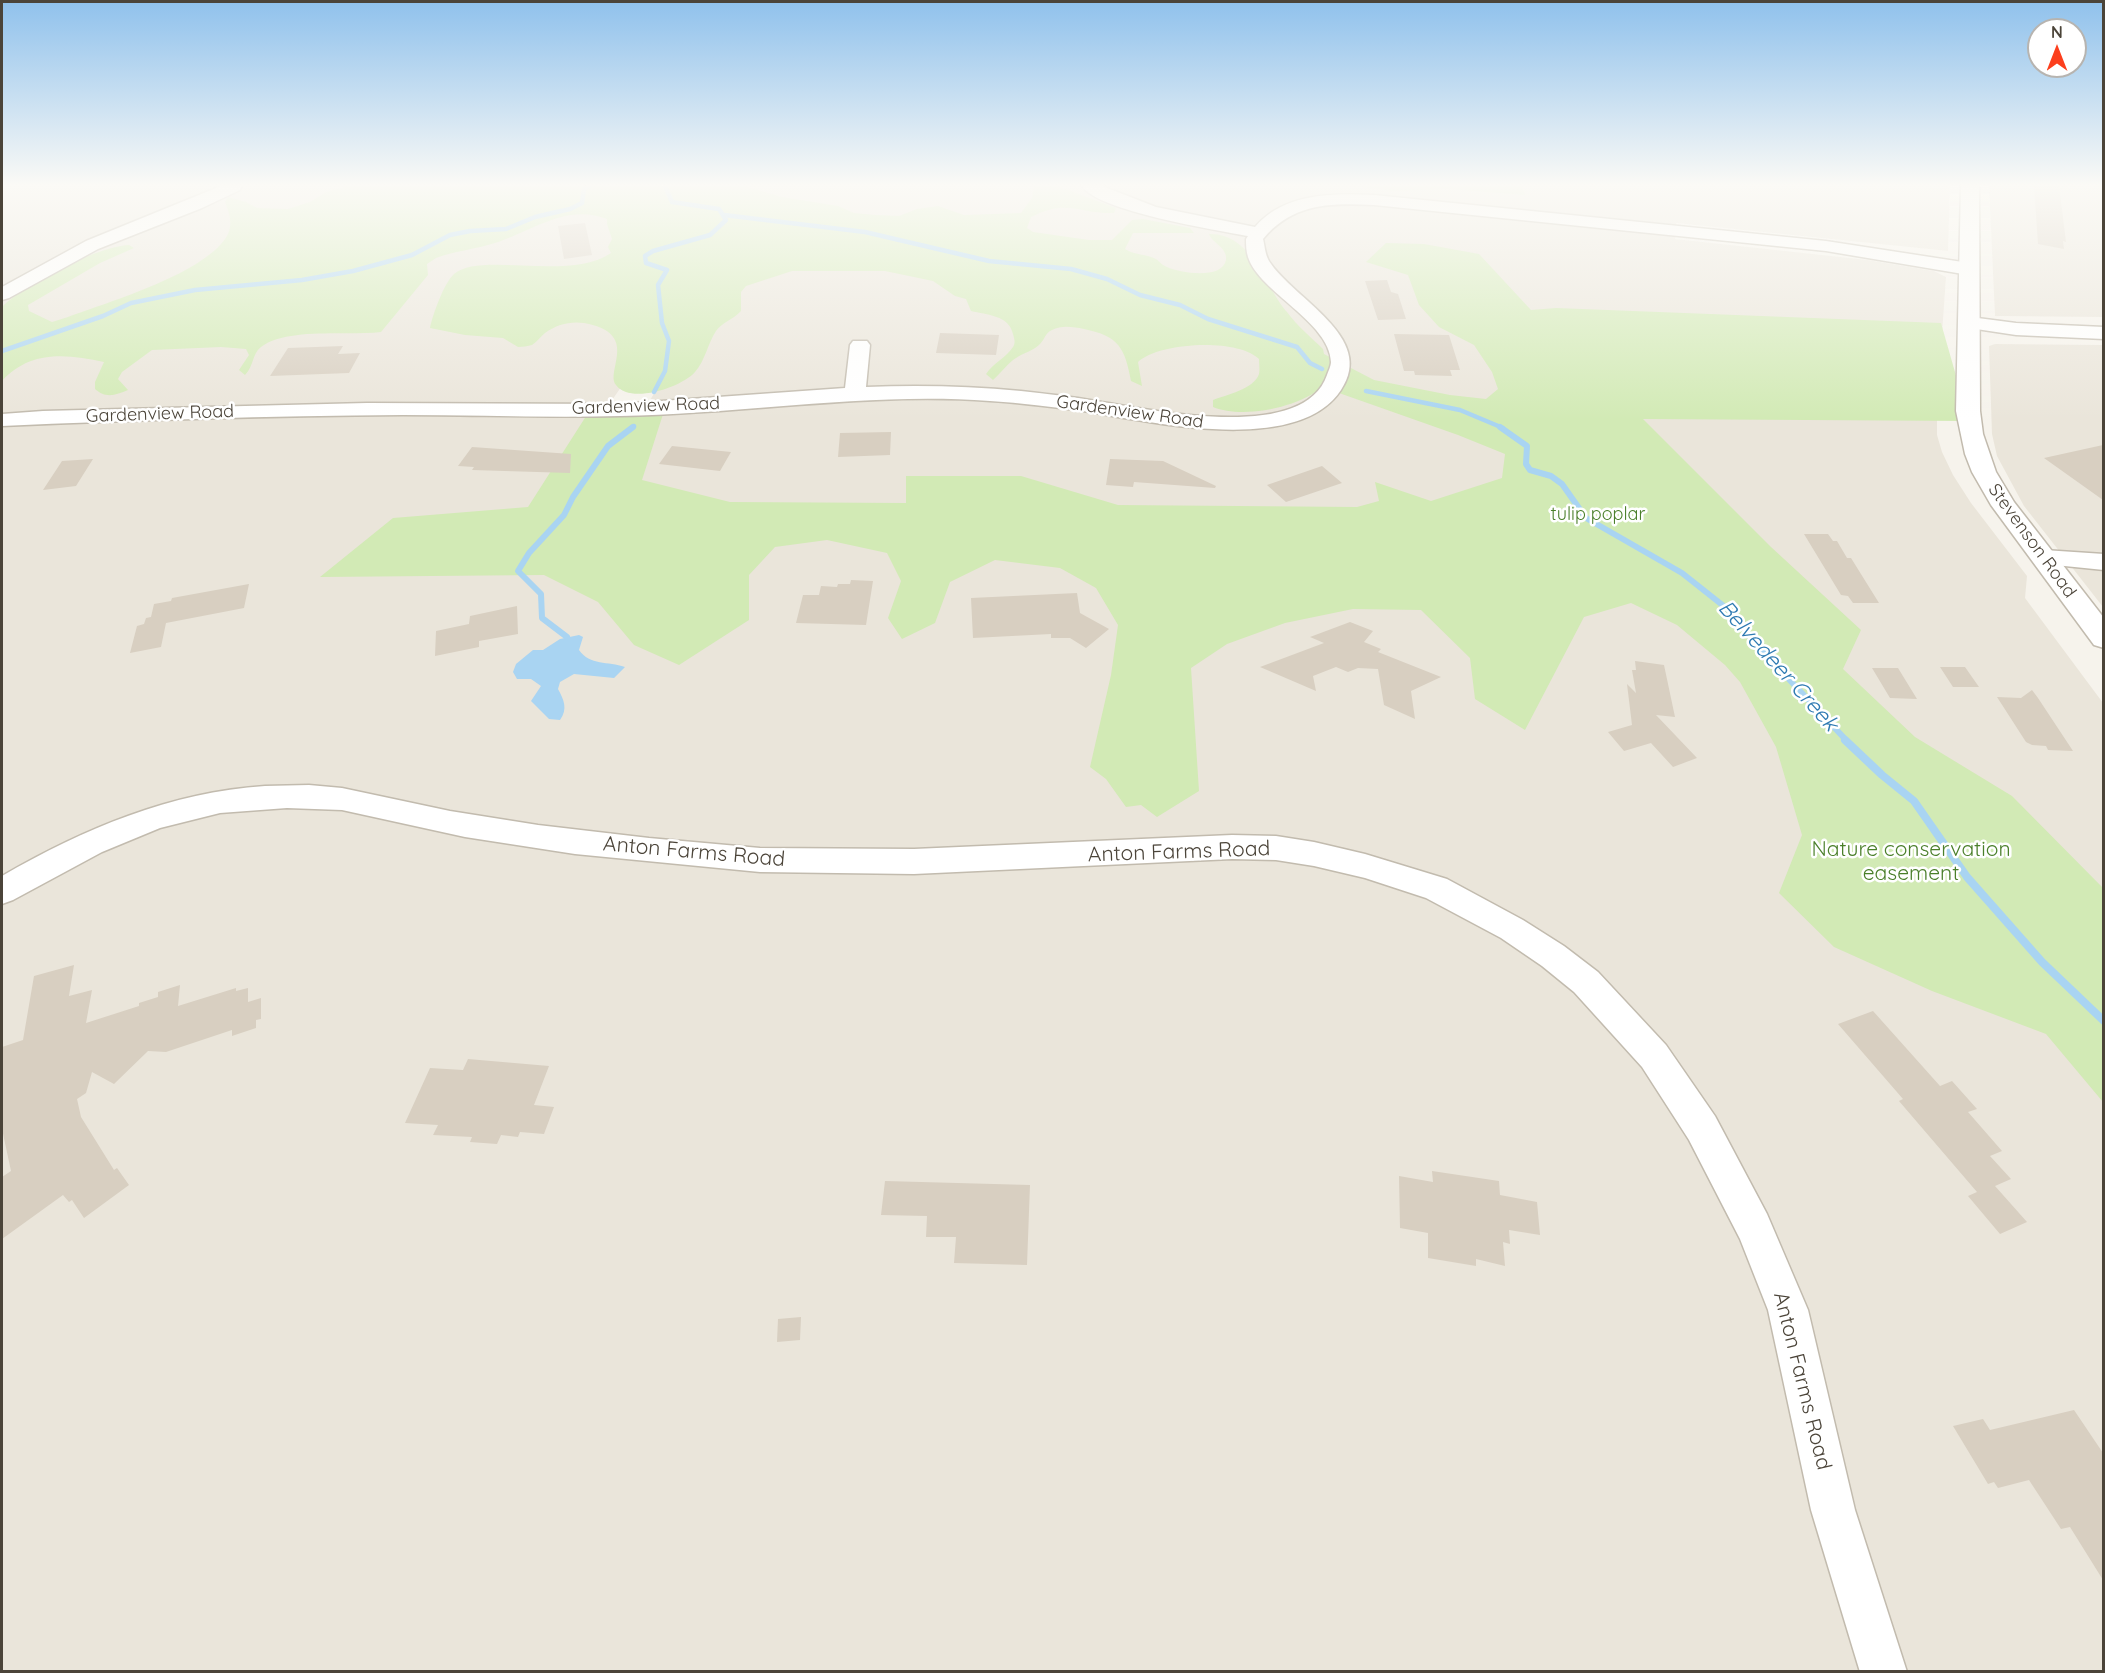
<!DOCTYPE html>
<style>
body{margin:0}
#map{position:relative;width:2105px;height:1673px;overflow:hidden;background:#f6f3ec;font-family:Quicksand,sans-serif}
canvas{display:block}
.frame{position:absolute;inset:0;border:3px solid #4b4439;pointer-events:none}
.north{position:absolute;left:2027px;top:18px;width:60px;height:60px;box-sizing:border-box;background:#fff;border:2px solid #b7b4b0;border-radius:50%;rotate:0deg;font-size:16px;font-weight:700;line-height:24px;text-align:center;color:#4b4439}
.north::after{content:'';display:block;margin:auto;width:21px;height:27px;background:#fc3f1d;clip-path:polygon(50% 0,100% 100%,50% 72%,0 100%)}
</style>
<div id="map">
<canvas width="2105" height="1673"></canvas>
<div class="frame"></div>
<div class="north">N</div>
</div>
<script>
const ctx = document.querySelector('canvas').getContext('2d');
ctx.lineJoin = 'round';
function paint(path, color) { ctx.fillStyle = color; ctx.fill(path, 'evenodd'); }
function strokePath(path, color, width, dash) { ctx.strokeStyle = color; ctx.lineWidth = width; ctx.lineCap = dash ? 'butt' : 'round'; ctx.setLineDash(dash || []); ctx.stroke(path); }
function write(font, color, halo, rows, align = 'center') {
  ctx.font = font + ' Quicksand,sans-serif'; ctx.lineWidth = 5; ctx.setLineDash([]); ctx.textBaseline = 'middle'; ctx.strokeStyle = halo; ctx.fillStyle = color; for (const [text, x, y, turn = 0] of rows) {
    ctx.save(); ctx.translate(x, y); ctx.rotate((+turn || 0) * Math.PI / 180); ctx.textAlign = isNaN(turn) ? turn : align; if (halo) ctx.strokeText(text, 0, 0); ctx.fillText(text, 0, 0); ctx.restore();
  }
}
paint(new Path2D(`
 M2 186H370L622 193 641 358 536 511 584 509 678 354 710 186H1950L1948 251 1676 223 1675 239 1868 260 1934 271 1946 277 1937 405V435L1942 452 1953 475 1971 503 2027 576 2025 598 2103 703V1671L2 1672Z
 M1989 186H2103V317L1995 316Z
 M1995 344 2103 345V607L2024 506 1997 456 1992 434 1989 346Z`), '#eae5da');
paint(new Path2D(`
 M348 186H745L782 197 838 206 854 213 876 215 899 216 917 209 938 206 964 215 1021 213 1032 198 1034 186H1058L1116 208 1114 213C1079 214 1068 198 1031 217L1027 228 1033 232 1089 240H1112L1132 220 1143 219 1190 228 1194 233H1133L1125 249C1134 255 1147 254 1156 259 1160 262 1162 265 1167 267 1180 273 1222 280 1226 260 1228 248 1212 243 1209 234 1252 233 1264 285 1287 312 1297 326 1311 337 1323 349L1324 354 1374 380 1450 395 1486 399 1498 389 1492 372 1474 345 1439 327 1419 305 1408 275 1366 262 1386 243 1424 244 1479 254 1531 310 1556 308 1941 323 1969 421 1643 419 1771 547 1861 630 1843 669 1915 737 2012 796 2103 888V1102L2046 1034 1932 991 1834 947 1779 893 1802 835 1776 747 1740 682 1725 665 1677 625 1631 603 1584 617 1525 730 1475 699 1470 658 1421 610 1353 609 1285 623 1227 644 1191 668 1199 791 1157 817 1141 805 1126 807 1106 779 1090 767 1111 675 1118 625 1096 588 1060 568 995 560 950 582 935 623 902 639 888 618 901 581 887 553 827 540 775 547 749 575V620L679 665 634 645 598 602 544 575 320 577 393 518 528 507 590 410 664 411 642 480 730 502 906 503V476H1021L1118 505 1357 507 1379 501 1375 482 1431 501 1502 478 1505 454 1458 435 1322 387C1298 408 1242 419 1213 407V400C1226 395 1254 389 1259 374 1260 370 1259 363 1259 359 1238 338 1159 342 1138 362L1142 386 1131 381C1125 348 1119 336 1084 329 1073 327 1062 325 1052 330 1045 333 1045 339 1040 344 1035 350 1023 353 1016 358 1008 363 1001 373 993 380L986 374C993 363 1006 358 1013 347 1016 343 1014 338 1013 334 1009 315 987 315 971 311L966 299 955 296 933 281 885 271H792L746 286 741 292V311C734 319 721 323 716 331 708 343 705 361 695 372 682 387 630 405 616 385 605 371 641 333 584 323 571 321 557 324 545 333 541 336 537 342 532 345 528 346 522 347 518 347L503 338 465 335 430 328C433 314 444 283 454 274 481 251 569 282 611 253L608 247 612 239 607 224V219C567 203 532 231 495 243 476 249 455 251 436 258L427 264 428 275 381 332C348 336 287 327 261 347 252 354 254 366 245 375L239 370 249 355 246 349 221 347 152 350 122 372 118 379 128 390C116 395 106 399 95 389V382L104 362C67 354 30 350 2 381V307C27 283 95 247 129 245L134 248 100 263 28 305 29 311 52 322 68 317C108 302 208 273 228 234 233 223 229 212 225 202L228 197 246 202 257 208 288 209 310 202 326 192Z
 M1355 186H1522L1525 195 1448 189 1393 191Z`), '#d2eab5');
paint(new Path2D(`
 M579 635 583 637 579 650C590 666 608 661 625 667L614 678 574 674 560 682 558 689C564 700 568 709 560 720L549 719 531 701 541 686 531 679H517L513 672 516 664 533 650H543L560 639Z`), '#a9d4f2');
strokePath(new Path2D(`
 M724 215 865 232 989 261 1071 269 1107 279 1140 295 1180 305 1208 319 1297 347 1310 363 1322 369
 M2 351 103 316 131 303 195 290 302 280 353 271 412 255 450 235 470 231 506 229 535 217 570 209 582 203 584 189 589 186
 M1366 391 1460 410 1503 428
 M654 392 665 371 669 341 662 323 658 285 667 270 646 263 645 256 653 251 710 235 726 220 719 209 672 202 665 186
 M631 428 634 426`), '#a9d4f2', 4.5);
strokePath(new Path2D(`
 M1500 427 1527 446 1526 464 1530 470 1551 476 1562 484 1586 518 1682 573 1735 615 1753 641 1847 741
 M567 637 542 618 541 594 518 571 529 553 564 515 573 497 608 446 633 427`), '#a9d4f2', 6);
strokePath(new Path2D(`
 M1845 740 1882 775 1914 801 1967 877 2042 962 2104 1021`), '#a9d4f2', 8);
paint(new Path2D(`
 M2034 186H2059L2066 242 2063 241 2064 249 2038 244Z
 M585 223 592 255 564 259 558 226Z
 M1387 280 1391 292 1398 294 1406 319 1378 320 1365 281Z
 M940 333 999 335 996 355 936 353Z
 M1394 334 1449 335 1460 370H1450L1452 376 1415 375 1414 371H1404Z
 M343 346 338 354 360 353 349 373 270 376 288 348Z
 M891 432 890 455 838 457 840 433Z
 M2103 445V500L2044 458Z
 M672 446 731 452 720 471 659 464Z
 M472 447 571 454 570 473 472 470 474 467 458 466Z
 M93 459 76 486 43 490 62 461Z
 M1110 459 1163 461 1216 486 1215 488 1134 482 1133 487 1106 485Z
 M1322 466 1342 483 1286 502 1267 485Z
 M1804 534H1828L1833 541H1837L1847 558H1851L1879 603H1853L1848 596 1841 595Z
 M851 580 873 581 866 625 796 623 803 595H819L821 586 837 587 838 584H850Z
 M249 584 244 608 166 623 161 647 130 653 137 626 144 624 146 618 151 617 154 604 171 601 172 598Z
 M1077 593 1080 613 1109 629 1086 648 1070 638H1051V634L973 638 971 598Z
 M517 606 518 634 479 641V647L435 656 436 631 469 624 470 616Z
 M1350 622 1373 631 1364 642 1381 649 1378 652 1441 677 1411 691 1415 719 1384 705 1378 669 1358 668 1348 672 1336 667 1313 676 1316 691 1260 667 1324 643 1310 637Z
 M1635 661 1664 665 1675 717 1656 715 1697 758 1673 767 1651 743 1624 751 1608 732 1632 725 1627 684 1636 693 1632 670H1636Z
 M1940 667H1965L1979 687H1953Z
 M1872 668H1898L1917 699 1890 698Z
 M2032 690 2038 698 2073 751 2048 750 2046 746 2032 745 2026 742 1997 697 2021 698Z
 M74 965 69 996 92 990 86 1023 139 1006V1003L158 997V992L180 985 178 1006 236 988V991L248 988V1002L261 998V1019L256 1020V1028L232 1036V1030L166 1052 148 1051 114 1084 92 1072 86 1093 77 1099 81 1117 114 1170 117 1168 129 1185 84 1218 72 1200 69 1202 63 1195 2 1239V1177L11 1171 2 1129V1047L23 1040 34 976Z
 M1873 1011 1940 1086 1952 1081 1977 1109 1968 1112 2002 1151 1990 1156 2011 1179 1995 1186 2027 1222 2000 1234 1968 1196 1977 1192 1899 1101 1903 1099 1838 1024Z
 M468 1059 549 1066 534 1105 554 1107 544 1134 520 1132 518 1137 501 1135 497 1144 470 1142 472 1137 433 1135 438 1125 405 1123 430 1068 463 1070Z
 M1432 1171 1499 1181 1500 1195 1537 1202 1540 1235 1509 1230 1510 1244 1503 1242 1505 1266 1476 1259V1266L1428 1258V1233L1400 1228 1399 1176 1433 1182Z
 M885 1181 1030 1185 1027 1265 954 1263 956 1237H926L927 1216 881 1215Z
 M801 1317 800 1340 777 1342 778 1319Z
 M2074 1410 2103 1453V1580L2070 1527 2061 1529 2029 1480 1998 1488 1994 1482 1988 1484 1953 1426 1983 1419 1990 1430Z`), '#d8cfc1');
const minor = new Path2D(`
 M221 186H242L240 190 202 208 98 249 9 298 2 300V287L86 241Z
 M1082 186H1102L1156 207 1255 227C1284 193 1333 193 1374 195L1826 241 1969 263 1975 265 1978 269 1975 273 1969 275 1826 251 1374 205C1330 203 1293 203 1263 239 1265 247 1265 254 1269 261 1293 299 1377 337 1341 390 1297 457 1147 421 1083 411 1052 407 1021 403 990 401 866 392 744 414 620 416 548 418 476 415 403 415 269 416 135 420 2 426V414L43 411 367 403 619 404 845 388 850 345 853 341H867L870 345 866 387C918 385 969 386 1021 391 1048 394 1075 397 1102 402 1153 410 1304 443 1327 375 1328 372 1331 366 1331 362 1330 322 1259 292 1248 257 1246 251 1246 244 1246 239L1248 236C1216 230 1097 211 1082 186Z
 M1970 317 2016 323 2104 327V339L2016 335 1963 327 1960 323 1963 319Z
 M2044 550 2104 554V570L2035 563 2032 558 2035 553Z
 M265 786 309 785 342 788 450 811 538 825 649 838 760 848 914 849 1232 835 1276 836 1314 842 1365 854 1447 879 1523 920 1564 946 1598 972 1666 1045 1715 1116 1767 1214 1808 1310 1855 1510 1907 1672H1860L1811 1510 1768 1310 1740 1239 1689 1140 1642 1067 1574 992 1542 966 1501 938 1426 898 1365 878 1314 866 1276 860 1232 859 914 874 760 872 575 854 465 837 342 810 287 808 220 813 160 828 102 852 13 900 2 904V876C83 829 171 792 265 786Z`);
const tertiary = new Path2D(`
 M1961 186H1979L1980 411 1983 434 1996 472 2014 502 2104 618V648L2094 645 1991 505 1972 472 1965 454 1956 411Z`);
strokePath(minor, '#c2bbae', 3);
strokePath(tertiary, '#c2bbae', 3);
paint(minor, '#fff');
paint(tertiary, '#fff');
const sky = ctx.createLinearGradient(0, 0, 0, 420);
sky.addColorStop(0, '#8fc1ec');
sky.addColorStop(0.44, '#fbfaf6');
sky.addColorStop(1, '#fbfaf600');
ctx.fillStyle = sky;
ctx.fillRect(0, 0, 2105, 420);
write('18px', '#4b4439', '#fff', [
 ["Gardenview Road",646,406,-2],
 ["Gardenview Road",1130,412,8],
 ["Gardenview Road",160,414,-2],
 ["Stevenson Road",2032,541,54]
]);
write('18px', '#4a7f2a', '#fff', [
 ["tulip poplar",1598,515]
]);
write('21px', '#4a7f2a', '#fff', [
 ["Nature conservation",1911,850],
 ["easement",1911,874]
]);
write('21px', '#4b4439', '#fff', [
 ["Anton Farms Road",694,852,5],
 ["Anton Farms Road",1179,852,-2],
 ["Anton Farms Road",1802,1381,76]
]);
write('italic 22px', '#2e7ab2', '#fff', [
 ["Belvedeer Creek",1778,666,48]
]);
</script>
